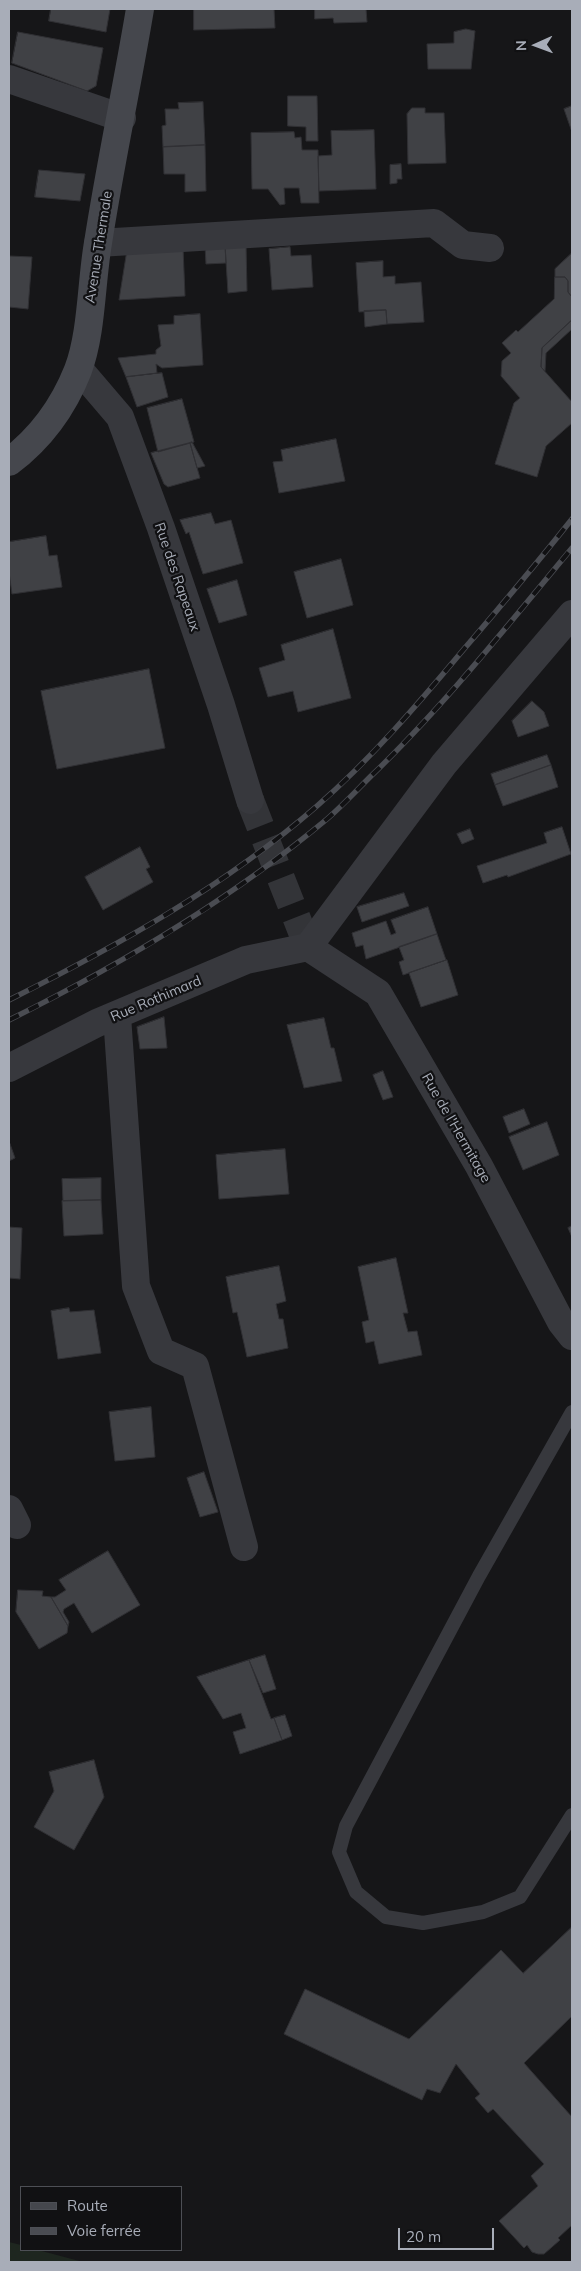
<!DOCTYPE html>
<meta charset="utf-8">
<style>
body{margin:0}
#map{position:relative;width:581px;height:2271px;overflow:hidden;background:#161618;font-family:Mulish,sans-serif}
canvas{display:block}
.frame{position:absolute;inset:0;border:10px solid #a8adb8;pointer-events:none}
.legend{position:absolute;left:20px;top:2186px;width:162px;height:65px;box-sizing:border-box;background:#111113;border:1px solid #4d4f55;margin:0;padding:6px 9px;list-style:none;font-size:15px;color:#a8adb8}
.legend li{display:flex;align-items:center;gap:10px;height:25px}
.legend b{width:25px;border:1px solid #4d4f55}
.north{position:absolute;left:511px;top:20px;width:50px;height:50px;-webkit-text-stroke:4px #111113;paint-order:stroke;rotate:268deg;font-size:14px;font-weight:700;line-height:20px;text-align:center;color:#a8adb8}
.north::after{content:'';display:block;margin:auto;width:18px;height:22px;background:#a8adb8;clip-path:polygon(50% 0,100% 100%,50% 72%,0 100%)}
.scale{position:absolute;left:398px;top:2228px;width:96px;height:22px;box-sizing:border-box;border:2px solid #a8adb8;border-top:0;padding-left:6px;font-size:15px;line-height:18px;white-space:nowrap;color:#a8adb8;-webkit-text-stroke:4px #111113;paint-order:stroke}
</style>
<div id="map">
<canvas width="581" height="2271"></canvas>
<div class="frame"></div>
<ul class="legend">
<li><b style="height:6px;background:#45474d"></b>Route</li>
<li><b style="height:6px;background:#4a4c52"></b>Voie ferrée</li>
</ul>
<div class="north">N</div>
<div class="scale">20 m</div>
</div>
<script>
const ctx = document.querySelector('canvas').getContext('2d');
ctx.lineJoin = 'round';
function paint(path, color) { ctx.fillStyle = color; ctx.fill(path, 'evenodd'); }
function strokePath(path, color, width, dash) { ctx.strokeStyle = color; ctx.lineWidth = width; ctx.lineCap = dash ? 'butt' : 'round'; ctx.setLineDash(dash || []); ctx.stroke(path); }
function write(font, color, halo, rows, align = 'center') {
  ctx.font = font + ' Mulish,sans-serif'; ctx.lineWidth = 4.5; ctx.setLineDash([]); ctx.textBaseline = 'middle'; ctx.strokeStyle = halo; ctx.fillStyle = color; for (const [text, x, y, turn = 0] of rows) {
    ctx.save(); ctx.translate(x, y); ctx.rotate((+turn || 0) * Math.PI / 180); ctx.textAlign = isNaN(turn) ? turn : align; if (halo) ctx.strokeText(text, 0, 0); ctx.fillText(text, 0, 0); ctx.restore();
  }
}
paint(new Path2D(`
 M9 2242 21 2245V2250H38L83 2262H9Z`), '#1e261f');
const building = new Path2D(`
 M51 9H110L106 32 49 21Z
 M194 9H274L275 28 194 30Z
 M315 9H366L367 22 334 23 333 18 315 19Z
 M466 29 475 31 471 69H428L427 44 454 43V32Z
 M18 32 103 48 96 86 87 91 12 63Z
 M288 96H317L318 141H306V127L288 126Z
 M203 102 205 145 163 147 162 126 166 125 165 109H179L178 103Z
 M572 106V132L564 109Z
 M412 108H425V113H444L446 163 408 164 407 114Z
 M374 130 376 189 319 191 318 156 332 155 331 131Z
 M294 132 295 138 301 137 302 150H318L319 203H301L299 188H284L285 204 280 205 268 189H252L251 133Z
 M205 145 206 191 185 192V174H164L163 147Z
 M401 164 402 179H397V183L390 184V165Z
 M39 170 85 174 80 201 35 197Z
 M246 244 247 291 228 293 225 245Z
 M225 245 226 263 206 264 205 246Z
 M183 247 185 296 119 300 127 250Z
 M290 247 291 256 311 255 313 287 272 290 269 249Z
 M572 253V297L568 292V281L565 277H555V269Z
 M9 256 32 257 28 309 9 307Z
 M383 261V277L395 276V284L421 282 424 322 387 324 386 310 359 312 356 263Z
 M555 277H565L568 281V292L572 297V320L542 348 541 367 572 402V423L546 446 537 477 495 464 514 403 520 398 501 376 502 361 511 353 502 343 516 330 518 332 554 299Z
 M386 310 387 324 365 327 364 311Z
 M200 314 203 365 162 368 156 364 157 373 126 377 118 358 156 354V350L161 346 158 325 174 324V316Z
 M572 320V329L546 353 545 371 541 367 542 348Z
 M162 373 168 397 137 407 126 377Z
 M182 399 194 442 158 452 147 408Z
 M336 439 345 481 279 493 273 462 283 461 281 450Z
 M192 442 205 466 197 468 190 443Z
 M190 443 200 478 168 487 164 484 151 453Z
 M211 513 215 524 231 520 243 563 203 574 189 532 186 534 180 520Z
 M46 536 49 556 57 555 62 587 12 594 9 572V542Z
 M341 559 353 605 307 618 294 572Z
 M237 580 247 615 219 623 207 589Z
 M333 629 351 698 298 712 293 691 268 697 259 668 285 660 281 645Z
 M149 669 165 748 57 769 41 691Z
 M532 701 544 712 549 726 518 737 512 721Z
 M547 755 551 765 495 785 491 774Z
 M551 765 558 787 503 806 495 785Z
 M562 827 571 854 508 877 507 875 483 883 477 866 547 843 544 833Z
 M470 829 474 839 462 844 457 834Z
 M140 847 150 867 146 869 153 882 103 910 85 877Z
 M404 893 409 906 362 922 357 907Z
 M428 907 437 934 366 959 363 945 356 947 352 933 386 921 391 935 396 933 391 920Z
 M437 934 446 960 403 975 399 962 404 960 399 947Z
 M447 960 458 995 421 1007 409 973Z
 M164 1017 167 1048 140 1049 137 1027Z
 M324 1018 331 1048H334L342 1081 304 1088 287 1025Z
 M383 1071 393 1097 383 1100 373 1075Z
 M524 1109 530 1124 509 1133 503 1117Z
 M547 1122 559 1155 523 1170 509 1137Z
 M9 1141 15 1158 9 1161Z
 M285 1149 289 1194 219 1199 216 1155Z
 M101 1178V1200L63 1201 62 1179Z
 M101 1200 103 1234 64 1236 62 1201Z
 M572 1226V1237L568 1228Z
 M9 1227 22 1228 20 1279 9 1278Z
 M396 1258 408 1313H403L408 1332 417 1331 422 1355 379 1364 374 1341 366 1343 362 1322 369 1320 358 1267Z
 M279 1266 286 1301 276 1304 279 1319H283L288 1348 247 1357 237 1312 233 1313 226 1277Z
 M69 1308 70 1312 94 1310 101 1353 58 1359 51 1311Z
 M151 1407 155 1457 115 1461 109 1412Z
 M204 1472 218 1512 200 1517 187 1478Z
 M108 1551 140 1605 92 1633 74 1603 64 1609 63 1612 69 1622 68 1626 51 1597H55L66 1590 59 1580Z
 M18 1590 43 1591 42 1596 51 1597 68 1626 67 1633 39 1649 16 1612Z
 M265 1655 276 1689 263 1693 249 1660Z
 M249 1660 271 1719 274 1718 282 1740 240 1754 233 1732 246 1728 241 1713 223 1719 197 1677Z
 M285 1715 292 1736 282 1740 274 1718Z
 M94 1760 104 1797 74 1850 34 1827 54 1791 49 1772Z
 M572 1927V2016L524 2063 572 2117V2225L558 2238 560 2240 544 2254H538L532 2252 527 2245 524 2248 499 2221 538 2186 531 2176 544 2164 493 2109 488 2113 475 2098 480 2094 456 2064 440 2093 427 2089 422 2100 284 2034 305 1989 409 2039 501 1950 523 1973Z`);
paint(building, '#404145');
strokePath(building, '#303034', 1);
strokePath(new Path2D(`
 M250 800 308 947`), '#333438', 28, [28, 14]);
strokePath(new Path2D(`
 M9 2262H10`), '#3d3f44', 3, [2.5, 4]);
strokePath(new Path2D(`
 M572 1412 479 1576 346 1826 339 1852 356 1892 386 1917 423 1923 483 1912 520 1897 572 1815`), '#37383d', 14);
strokePath(new Path2D(`
 M9 79 122 118
 M98 243 434 223 463 245 490 248
 M79 369 120 417 161 528 221 705 250 800
 M308 947 378 993 479 1166 561 1322 572 1336
 M308 947 444 764 572 614
 M117 1016 136 1286 161 1351 195 1366 244 1547
 M9 1068 97 1023 246 960 308 947
 M9 1509 17 1525`), '#37383d', 28);
strokePath(new Path2D(`
 M9 462C41 438 63 408 78 370 92 333 91 283 98 243 110 165 127 87 140 9`), '#45474d', 28);
const rail = new Path2D(`
 M9 1000C117 946 225 886 317 806 371 759 418 704 464 649 501 606 537 563 572 519
 M9 1020C122 964 230 900 327 819 342 806 356 791 370 777 444 706 507 626 572 548`);
strokePath(rail, '#4a4c52', 5.5);
strokePath(rail, '#111113', 4, [11]);
write('14px', '#a8adb8', '#111113', [
 ["Avenue Thermale",99,247,-81],
 ["Rue des Rapeaux",177,577,71],
 ["Rue Rothimard",156,999,-23],
 ["Rue de l'Hermitage",456,1128,60]
]);
</script>
